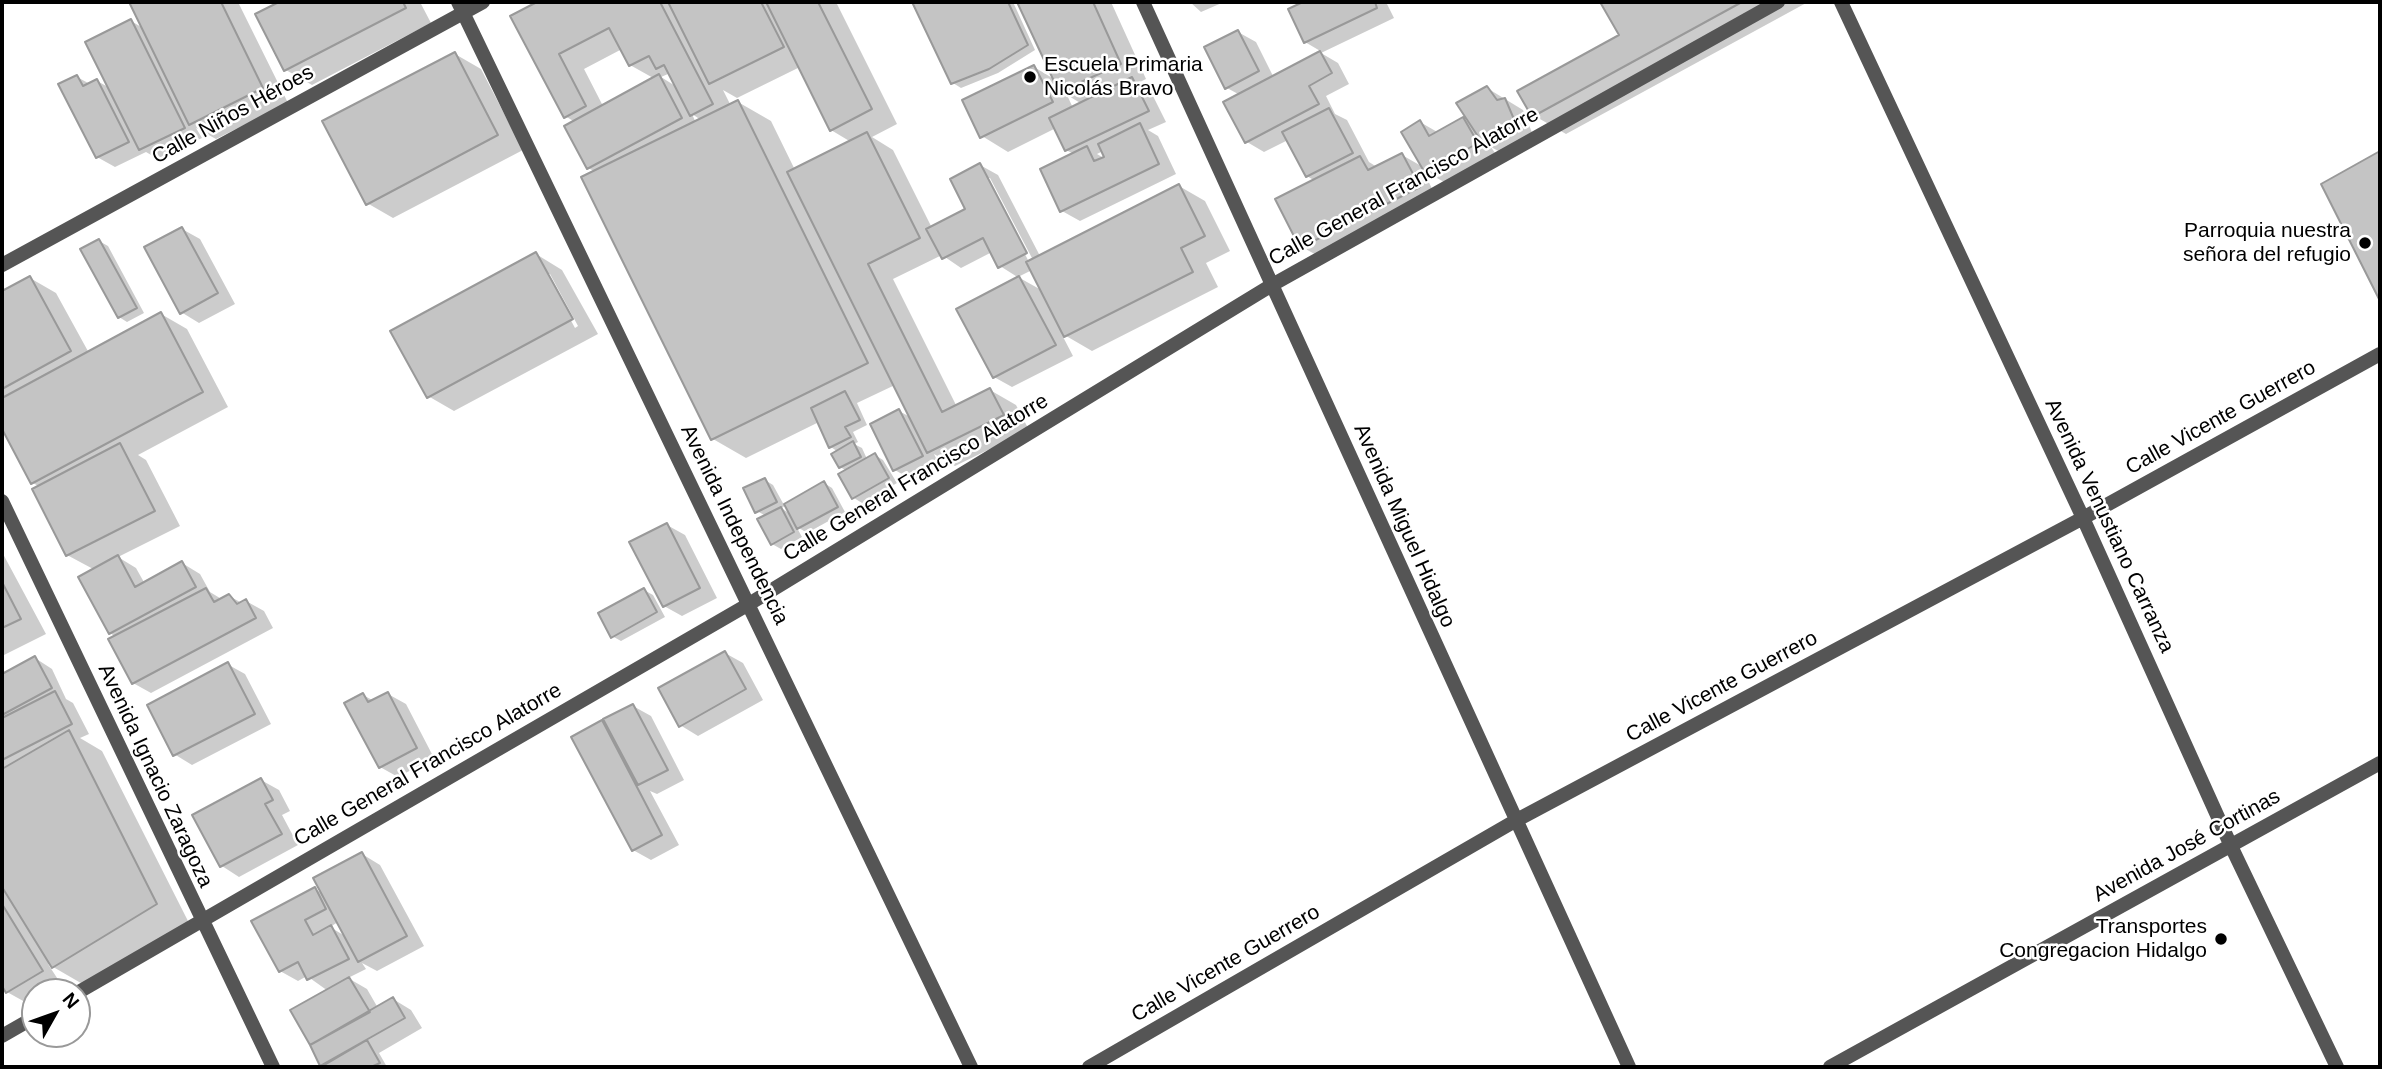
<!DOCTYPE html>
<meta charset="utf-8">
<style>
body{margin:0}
#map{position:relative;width:2382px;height:1069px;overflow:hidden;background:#fff;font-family:Helvetica,sans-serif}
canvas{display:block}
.frame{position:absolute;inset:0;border:4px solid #000;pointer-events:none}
.north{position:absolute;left:21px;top:978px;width:70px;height:70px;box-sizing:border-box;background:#fff;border:2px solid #999;border-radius:50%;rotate:50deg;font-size:19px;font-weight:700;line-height:28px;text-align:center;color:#000}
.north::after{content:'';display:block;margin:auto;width:24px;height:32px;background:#000;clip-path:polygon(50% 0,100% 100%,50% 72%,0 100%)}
</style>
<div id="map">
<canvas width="2382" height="1069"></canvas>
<div class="frame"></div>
<div class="north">N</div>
</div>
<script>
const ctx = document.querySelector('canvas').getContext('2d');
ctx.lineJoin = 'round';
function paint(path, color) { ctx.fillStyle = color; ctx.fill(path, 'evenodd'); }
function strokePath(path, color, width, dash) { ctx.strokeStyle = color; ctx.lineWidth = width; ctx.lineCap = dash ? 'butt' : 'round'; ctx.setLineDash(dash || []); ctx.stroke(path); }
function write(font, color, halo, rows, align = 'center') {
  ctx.font = font + ' Helvetica,sans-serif'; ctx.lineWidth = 5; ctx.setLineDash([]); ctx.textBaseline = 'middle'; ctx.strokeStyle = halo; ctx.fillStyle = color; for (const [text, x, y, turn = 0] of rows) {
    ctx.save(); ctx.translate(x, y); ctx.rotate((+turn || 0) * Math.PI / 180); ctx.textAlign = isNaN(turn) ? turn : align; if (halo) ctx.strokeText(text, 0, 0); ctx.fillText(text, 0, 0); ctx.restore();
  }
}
paint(new Path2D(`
 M130 2H238L288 103 216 139 196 128 202 138 158 159 146 152 115 167 97 157 77 77 90 84 97 81 110 88 131 21 143 28Z
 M283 2H420L431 23 312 85 286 70 257 15Z
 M541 2H836L897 124 872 137 893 150 932 228 968 210 980 165 998 175 1040 256 1179 186 1205 201 1230 251 1206 263 1218 287 1092 351 1061 333 1073 356 1012 387 994 377 1019 278 1000 266 992 252 961 268 942 255 893 279 957 407 990 390 1016 405 1029 430 955 466 934 454 940 466 912 480 895 470 899 411 912 418 895 385 857 403 867 425 853 432 858 442 854 444 862 448 867 459 875 455 883 460 897 483 862 503 854 498 847 471 840 467 838 452 831 447 819 422 746 458 713 439 596 172 588 168 575 122 565 116 513 16ZM622 49 630 65 655 79 603 106 584 69ZM800 67 831 130 851 142 795 170 771 121 738 102 731 106 723 90 737 98ZM668 74 671 75 677 87 661 77ZM692 114 701 120 696 123ZM986 178H990L1033 260 1029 262ZM1032 270 1043 291 1018 277Z
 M914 2H1013L1035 50 998 73 961 88 953 83Z
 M1019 2H1111L1146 79 1138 83 1150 90 1166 122 1148 130 1158 136 1176 174 1080 221 1062 211 1074 154 1066 150 1056 128 1008 152 982 136 1034 67 1054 79ZM1067 95 1082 104 1073 108ZM1103 151 1107 160 1097 154Z
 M1190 2H1224L1201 12Z
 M1307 2H1386L1394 18 1321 53 1338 63 1349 84 1326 96 1335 114 1347 120 1369 162 1377 167 1402 155 1423 167 1420 122 1439 133 1463 119 1471 123 1487 88 1523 110 1533 135 1502 153 1491 147 1495 153 1444 182 1423 170 1436 197 1320 257 1302 247 1315 181 1307 176 1288 140 1264 152 1247 142 1240 95 1227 88 1238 32 1256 42 1274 78 1322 52 1305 42 1290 10Z
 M1602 2H1808L1566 134 1533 115 1621 36Z
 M455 54 481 69 523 150 393 218 367 203Z
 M2380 153V297L2323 185Z
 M182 229 200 239 235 304 199 323 181 312Z
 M99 241 108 246 144 313 127 322 119 317Z
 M536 254 562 270 598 334 454 411 428 396ZM546 274H550L578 326 575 328Z
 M30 278 56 293 89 353 161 314 187 329 228 407 138 455 146 460 180 526 118 557 136 568 145 584 182 563 200 574 210 592 223 600 229 596 242 603 246 601 264 611 273 628 151 693 133 683 116 637 110 633 95 570 67 555 40 487 33 483 2 426V293Z
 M765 480 773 485 784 505 824 483 832 488 845 512 807 533 796 526 802 537 781 549 772 544 766 516 757 511ZM787 505 792 515 781 508Z
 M667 525 685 535 717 598 682 616 664 606Z
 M2 552 46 634 2 656Z
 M644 590 653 595 665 617 621 641 612 636Z
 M725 653 743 663 763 700 698 736 680 725Z
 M35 658 52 669 66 699 73 703 89 734 80 738 102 751 189 923 86 986 48 964 59 981 42 992H35V996L25 1002 7 992 2 983V676Z
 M227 664 245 674 271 724 192 765 174 754Z
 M388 694 406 704 434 758 398 777 380 767 363 695 374 701Z
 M633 706 651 716 684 780 657 794 650 791 679 845 651 860 633 850 602 722 609 726Z
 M261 780 279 790 290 811 282 815 298 845 239 877 222 866 194 815Z
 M362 854 380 865 424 946 377 971 362 963 366 969 348 978 367 989 378 1008 393 999 411 1010 422 1028 379 1053 387 1067H323L293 1011 328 991 307 976 298 981 280 971 315 889 323 894ZM338 922 345 936 330 927Z`), '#0003');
const building = new Path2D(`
 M129 2H221L263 88 189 125Z
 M279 2H403L406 8 284 71 255 14Z
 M537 2H660L713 104 690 116 664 65 656 69 649 56 629 66 609 28 559 54 586 106 564 118 510 16Z
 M668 2H761L784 47 709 84Z
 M766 2H818L872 109 830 131Z
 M912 2H1008L1028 45 989 69 951 84Z
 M1017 2H1093L1121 64 1059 92Z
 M1303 2H1375L1377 8 1304 43 1288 9Z
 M1600 2H1742L1532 117 1517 91 1619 35Z
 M131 19 185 128 139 150 85 42Z
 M1238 30 1259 71 1225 89 1204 47Z
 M1320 51 1332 73 1309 86 1319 104 1245 143 1223 102Z
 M455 52 498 135 366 205 322 121Z
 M1034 65 1053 102 980 138 962 100Z
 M659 74 682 118 587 169 564 126Z
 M77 75 83 86 97 79 129 142 96 158 58 84Z
 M1132 77 1149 111 1065 151 1049 118Z
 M1487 86 1497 100 1505 98 1516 124 1483 144 1456 103Z
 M738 100 868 363 711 440 581 177Z
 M1329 108 1353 153 1306 177 1282 132Z
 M1463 117 1478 143 1425 173 1401 132 1420 120 1429 136Z
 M1140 123 1159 164 1060 212 1040 169 1087 146 1094 161 1104 157 1098 144Z
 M867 132 920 238 868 264 942 412 990 388 1004 415 927 453 787 172Z
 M2380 151V301L2321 184Z
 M1402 153 1420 187 1300 248 1275 199 1360 156 1368 170Z
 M980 163 1027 253 998 268 983 238 942 259 926 229 965 209 950 179Z
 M1179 184 1205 236 1181 248 1193 272 1064 337 1026 262Z
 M182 227 218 293 180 314 144 247Z
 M99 239 137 308 118 318 80 249Z
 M536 252 573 319 427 398 390 331Z
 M30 276 71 351 2 389V291Z
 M1019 276 1056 345 993 378 956 309Z
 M161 312 203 392 31 484 2 429V398Z
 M845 391 860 420 845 427 851 437 829 448 811 408Z
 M899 409 923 456 893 471 870 424Z
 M853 441 861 457 839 468 831 454Z
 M120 443 155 511 66 556 32 489Z
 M875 453 889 478 852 499 838 474Z
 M765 478 777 502 755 513 743 488Z
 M824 481 838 507 797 529 784 504Z
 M781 507 794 532 771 545 757 519Z
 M667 523 700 588 663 607 629 542Z
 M118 555 135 587 182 561 196 587 109 634 78 577Z
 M2 582 21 619 2 628Z
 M206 588 214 602 229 594 237 604 246 599 256 618 132 684 108 639Z
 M644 588 657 612 611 638 598 613Z
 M725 651 746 689 679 727 658 688Z
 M35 656 52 688 2 715V674Z
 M228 662 255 714 173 756 147 705Z
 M55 691 72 724 2 760V718Z
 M388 692 417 748 379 768 344 703 363 693 368 702Z
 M633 704 668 770 638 785 603 719Z
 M602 720 662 835 632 851 571 737Z
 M69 730 157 904 52 968 2 887V769Z
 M261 778 273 800 265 804 282 834 220 867 192 815Z
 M362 852 407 936 358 962 313 878Z
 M315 887 326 909 305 920 313 935 331 925 349 959 307 980 298 962 279 972 251 921Z
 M2 904 43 971 6 993 2 986Z
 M349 977 370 1012 310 1045 290 1010Z
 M393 997 405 1018 320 1066 310 1045Z
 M367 1040 380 1063 371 1067H321Z`);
paint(building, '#c4c4c4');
strokePath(building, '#999', 2);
strokePath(new Path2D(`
 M458 2 971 1067
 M1143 2 1629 1067
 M1841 2 2083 518 2231 846 2337 1067
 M2 265 483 2
 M2 501 273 1067
 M77 993 749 604 1272 285 1778 2
 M2 1036 35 1017
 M1089 1067 1515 821 2083 518 2380 354
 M1830 1067 2380 763`), '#555', 14);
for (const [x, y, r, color] of [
 [1030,77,7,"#000"],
 [2365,243,7,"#000"],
 [2221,939,7,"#000"]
]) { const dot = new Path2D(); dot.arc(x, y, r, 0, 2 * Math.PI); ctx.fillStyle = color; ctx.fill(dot); strokePath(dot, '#fff', 2.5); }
write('21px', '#000', '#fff', [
 ["Escuela Primaria",1044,65,"left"],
 ["Nicolás Bravo",1044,89,"left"],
 ["Parroquia nuestra",2351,231],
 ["señora del refugio",2351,255],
 ["Transportes",2207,927],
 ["Congregacion Hidalgo",2207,951]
], 'right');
write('21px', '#000', '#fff', [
 ["Calle Niños Héroes",233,115,-29],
 ["Calle General Francisco Alatorre",1404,187,-29],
 ["Calle Vicente Guerrero",2221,418,-29],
 ["Calle General Francisco Alatorre",916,478,-31],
 ["Avenida Independencia",734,525,64],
 ["Avenida Miguel Hidalgo",1404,526,66],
 ["Avenida Venustiano Carranza",2109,526,65],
 ["Calle Vicente Guerrero",1722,687,-28],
 ["Calle General Francisco Alatorre",428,765,-30],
 ["Avenida Ignacio Zaragoza",155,776,65],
 ["Avenida José Cortinas",2187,846,-29],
 ["Calle Vicente Guerrero",1226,964,-30]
]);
</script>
